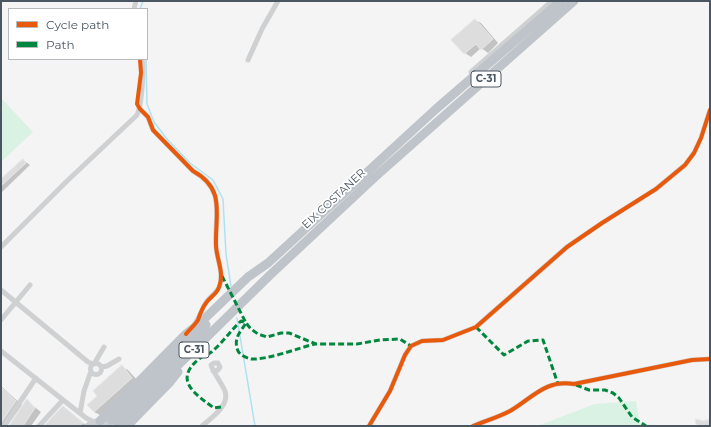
<!DOCTYPE html>
<style>
body{margin:0}
#map{position:relative;width:711px;height:427px;overflow:hidden;background:#f4f4f4;font-family:Montserrat,sans-serif}
canvas{display:block}
.frame{position:absolute;inset:0;border:2px solid #4a5661;pointer-events:none}
.legend{position:absolute;left:8px;top:8px;width:140px;height:52px;box-sizing:border-box;background:#fff;border:1px solid #b7bbc0;margin:0;padding:5px 7px;list-style:none;font-size:12px;color:#4a5661}
.legend li{display:flex;align-items:center;gap:8px;height:20px}
.legend b{width:20px;border:1px solid #b7bbc0}
</style>
<div id="map">
<canvas width="711" height="427"></canvas>
<div class="frame"></div>
<ul class="legend">
<li><b style="height:5px;background:#e8590c"></b>Cycle path</li>
<li><b style="height:5px;background:#00873e"></b>Path</li>
</ul>
</div>
<script>
const ctx = document.querySelector('canvas').getContext('2d');
ctx.lineJoin = 'round';
function paint(path, color) { ctx.fillStyle = color; ctx.fill(path, 'evenodd'); }
function strokePath(path, color, width, dash) { ctx.strokeStyle = color; ctx.lineWidth = width; ctx.lineCap = dash ? 'butt' : 'round'; ctx.setLineDash(dash || []); ctx.stroke(path); }
function write(font, color, halo, rows, align = 'center') {
  ctx.font = font + ' Montserrat,sans-serif'; ctx.lineWidth = 3.5; ctx.setLineDash([]); ctx.textBaseline = 'middle'; ctx.strokeStyle = halo; ctx.fillStyle = color; for (const [text, x, y, turn = 0] of rows) {
    ctx.save(); ctx.translate(x, y); ctx.rotate((+turn || 0) * Math.PI / 180); ctx.textAlign = isNaN(turn) ? turn : align; if (halo) ctx.strokeText(text, 0, 0); ctx.fillText(text, 0, 0); ctx.restore();
  }
}
paint(new Path2D(`
 M1 98 33 132 1 162Z
 M636 401 640 424 673 426H537L595 404Z`), '#d9f2e3');
paint(new Path2D(`
 M475 20 481 23 498 43 488 53 481 48 471 57 465 53Z
 M23 160 30 165 2 192 1 191V181Z
 M122 367 128 370 138 381 100 415 94 412 98 396Z
 M1 386 22 405 7 426H1Z
 M27 401 41 412 31 426H10Z
 M69 411 87 426H45Z`), '#0003');
strokePath(new Path2D(`
 M140 9 143 1
 M146 59 147 104 154 122 167 139 190 163 213 180 223 199 226 254 231 286
 M237 318 255 426`), '#aee2f0', 1.5);
const building = new Path2D(`
 M475 19 493 39 481 50 476 44 464 54 451 40Z
 M23 159 26 163 1 186V179Z
 M122 365 132 378 94 412 87 405 97 396 93 391Z
 M1 387 16 401 1 423Z
 M27 399 35 408 23 426H9Z
 M63 406 83 423 80 426H44Z
 M696 419 703 421 710 419V425L701 426 696 424Z`);
paint(building, '#ddddde');
strokePath(building, '#e5e6e7', 1);
strokePath(new Path2D(`
 M134 9 136 1
 M248 60 262 29 278 1
 M471 72 552 1
 M140 109 148 117 153 130 193 171C227 190 214 215 216 245 216 258 224 271 220 285 218 292 212 295 207 301 202 308 200 317 195 323
 M1 247 66 182 137 115C142 104 144 71 142 59
 M1 290 88 362 93 364
 M1 320 30 285
 M1 351 86 418 94 422
 M90.5 369a5.5 5.5 0 1 1 11 0a5.5 5.5 0 1 1-11 0Z
 M94 364 104 347
 M101 367 107 366 119 359
 M80 413 84 391 91 371
 M4 426 36 378
 M39 426 63 400
 M202 426C211 418 230 406 225 391 221 382 214 374 211 365L214 363H218L220 367 218 370 213 371
 M369 426 390 391 405 355 411 346 422 341 443 340 476 327 567 247 602 223 656 189 685 165 694 153 701 138 710 110
 M473 426C485 421 499 417 510 411 532 398 546 379 574 384L692 360 710 359`), '#ced0d2', 5);
strokePath(new Path2D(`
 M88 426C96 420 103 420 111 426`), '#ced0d4', 7);
strokePath(new Path2D(`
 M111 420 206 325
 M100 421 186 334 200 323 248 277 268 263 436 109 561 1
 M118 424 269 276 375 177 574 1
 M127 426 170 382 178 372`), '#bec4c9', 9);
strokePath(new Path2D(`
 M222 276 246 323C240 332 233 339 238 351 240 355 246 358 251 359 268 360 298 348 315 344
 M476 327 504 355 528 341 543 340 558 384
 M576 385 589 390H605L613 393 619 398 632 417 646 426
 M221 407 214 408C195 394 173 380 199 359 202 356 207 355 210 353 222 344 230 331 241 321L246 323 251 329 258 334 267 337 281 333H289L316 344H357L380 340 400 339 411 346`), '#00873e', 3, [6, 3]);
strokePath(new Path2D(`
 M140 59 141 73 137 104 140 109 148 117 153 130 193 171C226 189 215 214 216 245 216 258 225 273 219 287 217 294 210 297 206 303 202 308 200 314 198 320 195 325 190 329 186 334
 M369 426 390 391 405 355 411 346 422 341 443 340 476 327 567 247 602 223 656 189 685 165 694 153 701 138 710 110
 M473 426C485 421 499 417 510 411 532 398 546 379 574 384L692 360 710 359`), '#e8590c', 4);
for (const [x, y, w] of [
 [486,79,30],
 [194,350,30]
]) { const box = new Path2D(); box.roundRect(x - w / 2, y - 8, w, 16, 3); ctx.fillStyle = '#fff'; ctx.fill(box); strokePath(box, '#4a5661', 1); }
write('bold 10px', '#4a5661', null, [
 ["C-31",486,79],
 ["C-31",194,350]
]);
write('11px', '#4a5661', '#fff', [
 ["EIX COSTANER",334,199,-43]
]);
</script>
